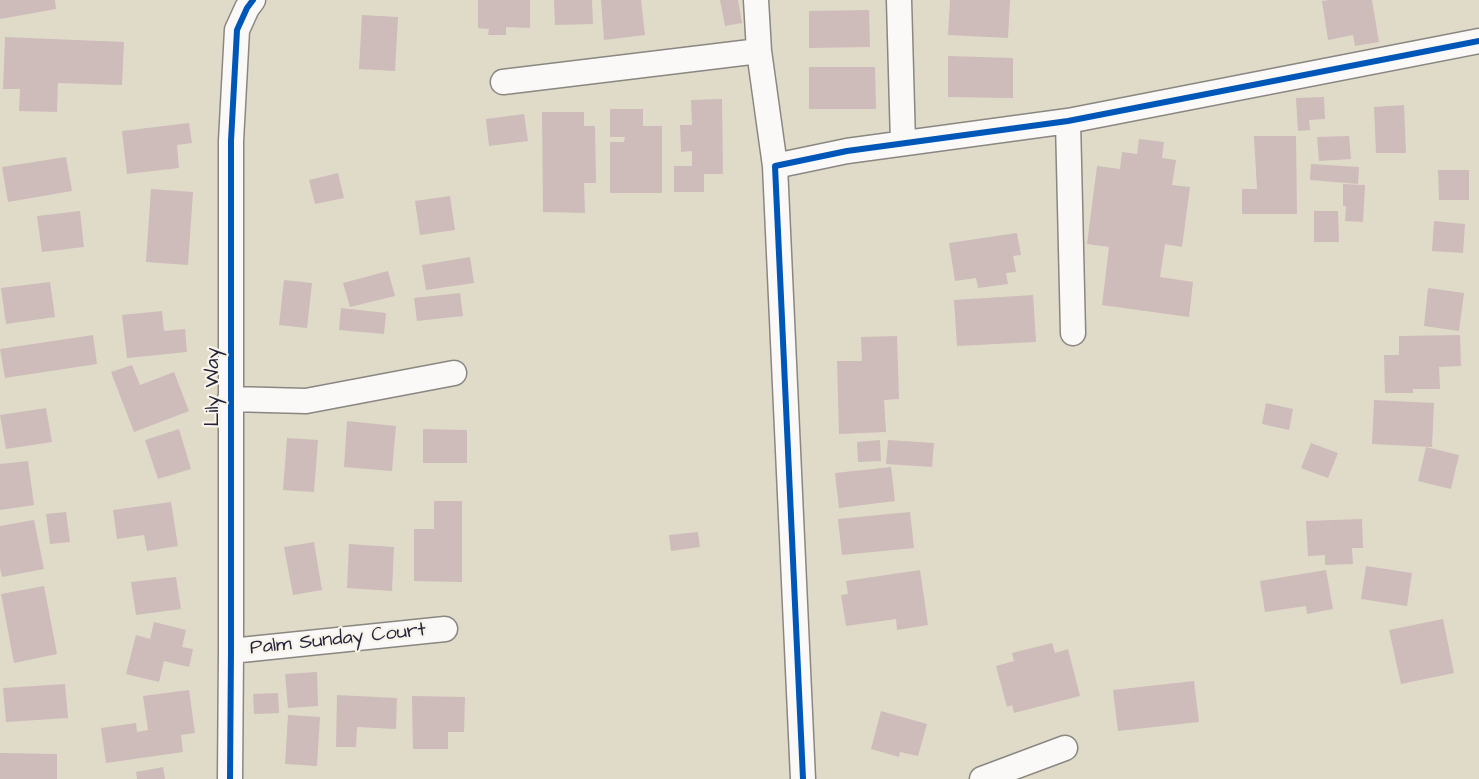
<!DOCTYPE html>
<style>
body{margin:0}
canvas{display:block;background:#e0dac8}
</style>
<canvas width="1479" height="779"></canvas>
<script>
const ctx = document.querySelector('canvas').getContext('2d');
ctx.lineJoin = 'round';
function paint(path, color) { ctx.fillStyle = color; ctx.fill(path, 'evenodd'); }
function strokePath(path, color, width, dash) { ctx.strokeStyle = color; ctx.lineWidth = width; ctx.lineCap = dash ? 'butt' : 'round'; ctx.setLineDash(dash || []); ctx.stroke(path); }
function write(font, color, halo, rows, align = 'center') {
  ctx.font = font + ' "Architects Daughter",sans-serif'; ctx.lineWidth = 4.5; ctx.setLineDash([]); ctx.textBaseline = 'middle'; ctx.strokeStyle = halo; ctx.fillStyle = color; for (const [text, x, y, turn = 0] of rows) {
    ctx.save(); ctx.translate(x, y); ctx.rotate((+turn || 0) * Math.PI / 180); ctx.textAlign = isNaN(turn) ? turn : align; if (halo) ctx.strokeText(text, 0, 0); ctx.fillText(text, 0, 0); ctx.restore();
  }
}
paint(new Path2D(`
 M0 0H55L56 9 0 19Z
 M478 0H530V28L506 27V35H488L489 29 478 28Z
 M554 0H592L593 24 555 25Z
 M601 0H641L645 35 604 40Z
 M720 0H738L742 23 725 26Z
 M950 0H1010L1008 38 948 35Z
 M1330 0H1372L1379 42 1355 46 1353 35 1328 40 1322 1Z
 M869 10 870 47 809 48V11Z
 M362 15 398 17 395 71 359 69Z
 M5 37 124 42 122 85 58 83 57 112 19 111 20 89H3Z
 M948 56 1013 58V98L948 97Z
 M809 67H875L876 109H809Z
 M1324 97 1325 119 1309 120 1310 130 1298 131 1296 98Z
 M722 99 723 174H704V192H674V166H692V151L681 152 680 125H692L691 100Z
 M1404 105 1406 153H1376L1374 107Z
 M610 109H643V126H662V193H610V142H624L625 137H610Z
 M542 112H584V126H595L596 183H584L585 213 543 212Z
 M524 114 528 141 489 146 486 119Z
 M189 123 192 143 177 145 179 168 127 174 122 131Z
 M1254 136H1296L1297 214H1242V189H1257Z
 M1349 136 1351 159 1319 161 1317 137Z
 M1139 139 1164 142 1162 158 1176 160 1172 185 1190 187 1182 247 1165 244 1160 277 1193 282 1189 317 1102 305 1109 247 1087 244 1097 166 1120 169 1122 152 1137 154Z
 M66 157 72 191 8 202 2 167Z
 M1311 164 1359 167 1358 184 1310 180Z
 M1438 170H1469V200H1439Z
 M338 173 344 198 315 204 309 180Z
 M1343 184 1365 185 1363 222 1345 221 1346 206H1343Z
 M151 189 193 192 188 265 146 262Z
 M450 196 455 230 420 235 415 201Z
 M80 211 84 247 42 252 37 216Z
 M1314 211H1338L1339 242H1314Z
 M1434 221 1465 224 1463 253 1432 251Z
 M1017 233 1021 255 1013 256 1016 272 1006 273 1008 284 978 288 976 278 955 281 949 243Z
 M470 257 474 283 426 290 422 265Z
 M388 271 395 296 350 307 343 283Z
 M284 280 312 283 307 328 279 325Z
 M50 282 55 317 6 324 1 288Z
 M1428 288 1464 293 1459 331 1424 326Z
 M460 293 463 316 417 321 414 298Z
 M1033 295 1036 342 957 346 954 300Z
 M341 308 386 313 384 334 339 330Z
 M162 311 164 331 185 329 187 352 127 358 122 315Z
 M93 335 97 364 5 378 0 349Z
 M1460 335 1461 366 1439 367 1440 389H1413V393H1385L1384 355H1399V336Z
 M897 336 899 399 884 400 886 432 839 434 837 361H862L861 337Z
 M132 365 140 385 174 372 189 411 134 432 111 372Z
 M1374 400 1434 403 1432 447 1372 444Z
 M1266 403 1293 409 1289 430 1262 424Z
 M46 408 52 442 6 449 0 415Z
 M347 421 396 426 392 471 344 467Z
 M179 429 191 469 158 479 145 440Z
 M423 429 467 430V463H423Z
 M287 438 318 440 314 492 283 490Z
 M880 440 881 461 858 462 857 442Z
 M888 440 934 443 932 467 886 464Z
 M1311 443 1338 453 1328 478 1301 468Z
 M1426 447 1459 455 1451 489 1418 481Z
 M28 461 34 505 0 510V464Z
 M891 467 895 501 839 508 835 473Z
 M434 501H462V582L414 581V529H434Z
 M171 502 178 546 147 551 144 535 117 539 113 510Z
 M66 512 70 542 50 544 46 514Z
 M910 512 914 548 842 555 838 519Z
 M1362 519 1363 548H1352L1353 564 1325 565V555L1308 556 1306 521Z
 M34 520 44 569 2 577 0 568V526Z
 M698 532 700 547 671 551 669 535Z
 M314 542 322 590 293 595 284 547Z
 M349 544 394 547 392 591 347 588Z
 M1366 566 1412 573 1407 606 1361 599Z
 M920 570 928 625 897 630 896 619 846 626 841 595 848 594 846 581Z
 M1326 570 1333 609 1307 614 1306 606 1265 612 1260 581Z
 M176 577 181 609 136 615 131 582Z
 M44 586 57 654 14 663 1 594Z
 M1443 619 1454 673 1401 684 1389 630Z
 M154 622 186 630 182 647 193 649 189 667 164 661 159 682 126 674 136 635 150 639Z
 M1052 643 1055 653 1068 649 1080 696 1014 713 1012 705 1007 707 996 666 1014 661 1012 653Z
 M317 672 318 706 288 708 285 674Z
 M1194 681 1199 722 1118 731 1113 690Z
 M65 684 68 718 6 722 3 688Z
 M189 690 195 733 181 735 183 752 106 763 101 728 136 723 137 732 148 730 143 696Z
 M278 693 279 713 254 714 253 694Z
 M337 695 397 698 396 729 357 727 356 747H336Z
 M412 696 465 697 464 732H448V749H413Z
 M881 711 927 724 918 756 900 752 899 757 871 749Z
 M288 715 320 717 317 766 285 764Z
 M0 753 57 754V779H0Z
 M163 767 165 779H137L136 772Z`), '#cebcbb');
const minor = new Path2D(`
 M756 0 759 51 775 166
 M899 0 903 143
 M503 82 759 51
 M1068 121 1073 333
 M230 399 306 401 454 373
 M231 651 445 629
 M230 779 231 651V141L237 30 247 8 253 0
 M803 779 775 166 847 151 1068 121 1479 41
 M982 779 1065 748`);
strokePath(minor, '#8a8782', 27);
strokePath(minor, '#faf9f7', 24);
strokePath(new Path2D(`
 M230 779 231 651V141L237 30 247 8 253 0
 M803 779 775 166 847 151 1068 121 1479 41`), '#0057b8', 6);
write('20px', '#22223b', '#f7f3e8', [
 ["Lily Way",214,387,-90],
 ["Palm Sunday Court",338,640,-6]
]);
</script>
